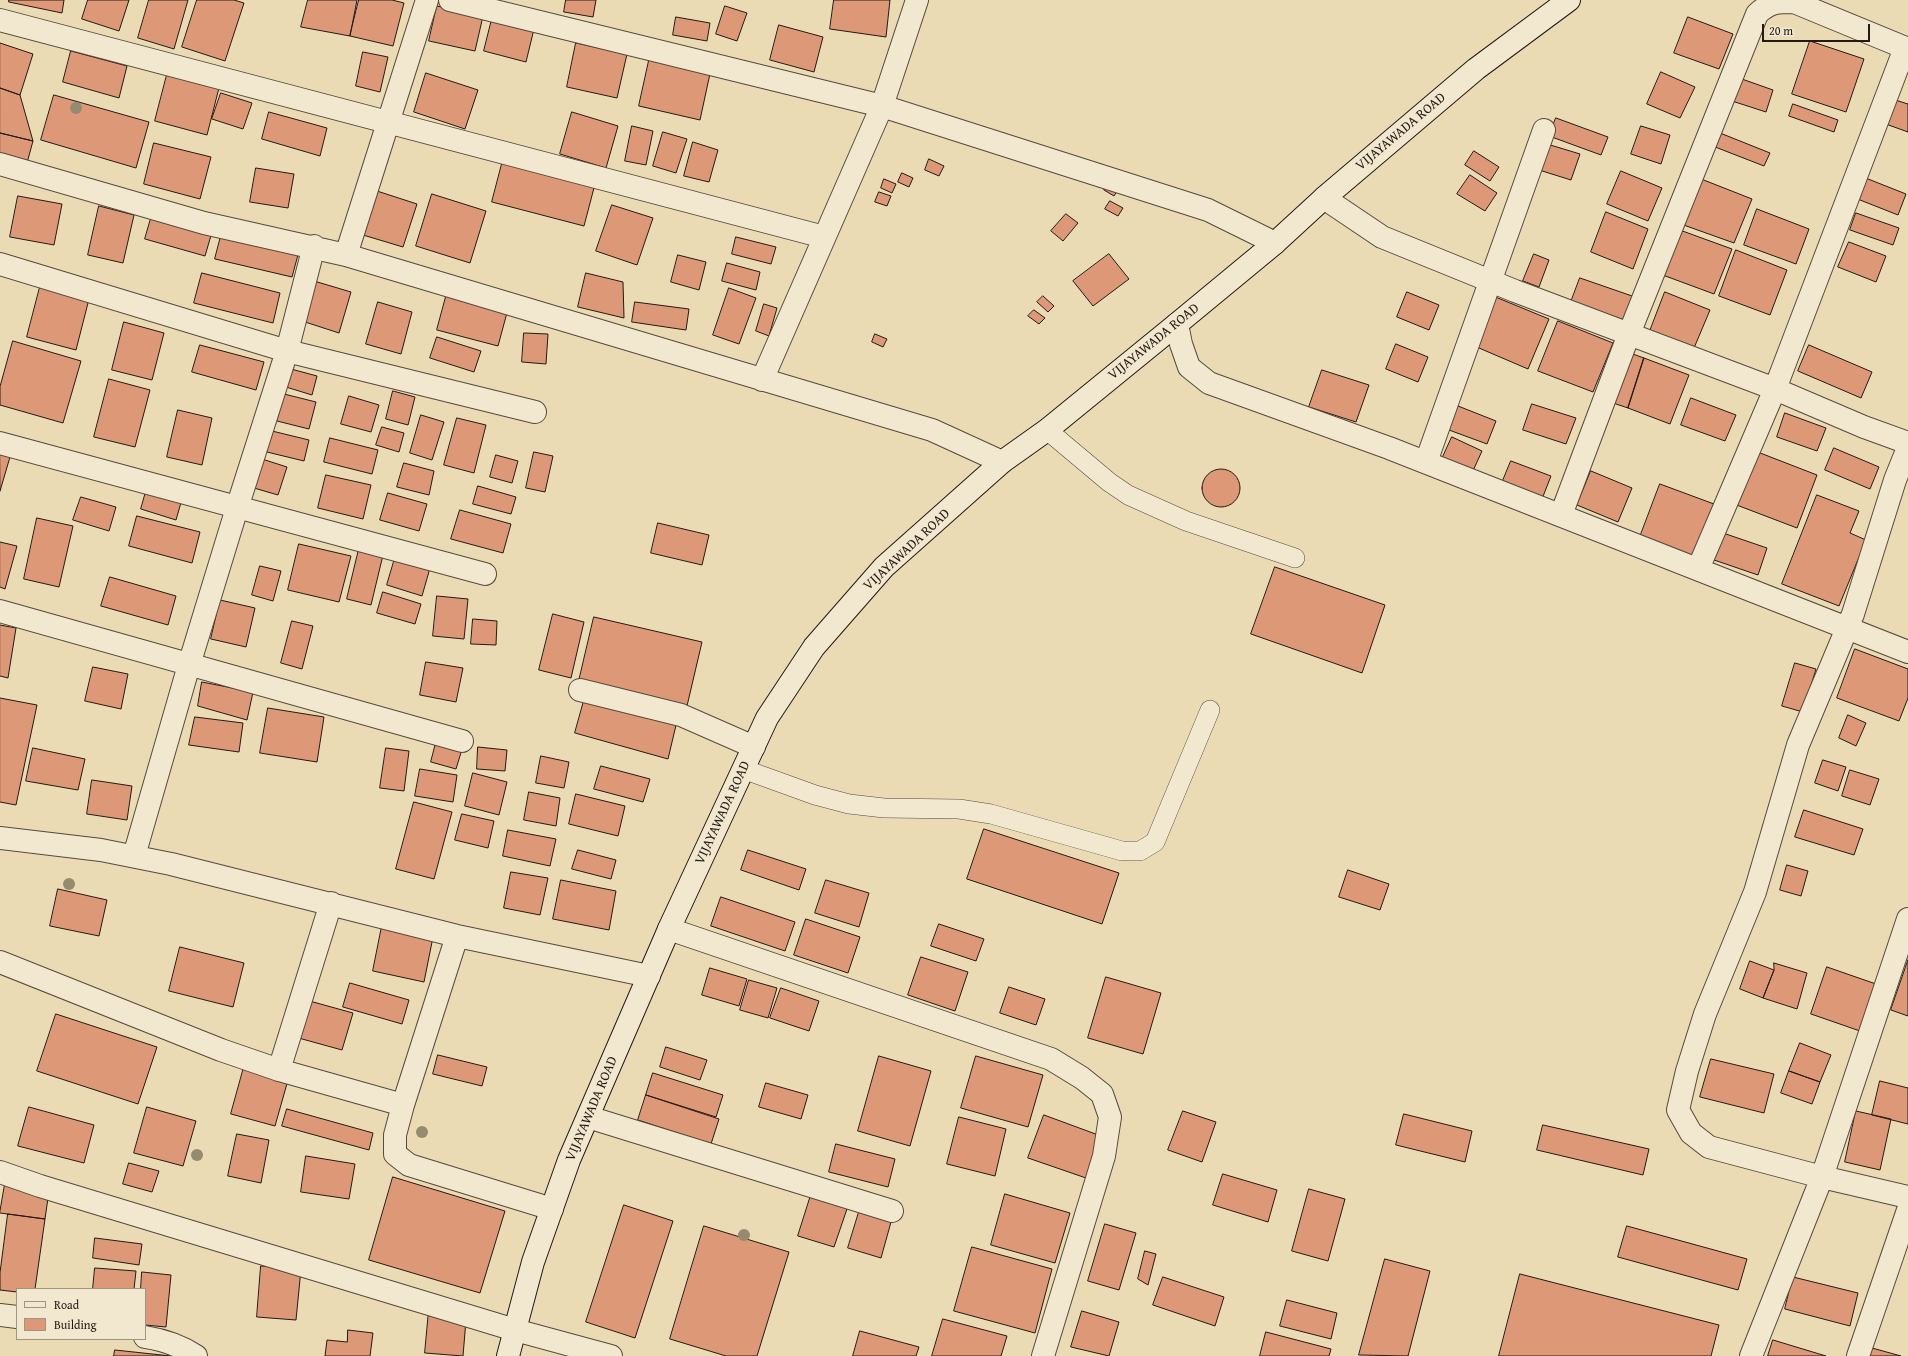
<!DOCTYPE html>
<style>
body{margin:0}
#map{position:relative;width:1908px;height:1356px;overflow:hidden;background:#eadbb5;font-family:"Gentium Book Plus",serif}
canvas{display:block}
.legend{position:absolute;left:16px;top:1288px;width:130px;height:52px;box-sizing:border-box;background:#f1e8cf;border:1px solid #9f9584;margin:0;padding:5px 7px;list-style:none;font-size:12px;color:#251914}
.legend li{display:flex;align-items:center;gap:8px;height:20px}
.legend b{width:20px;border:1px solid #9f9584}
.scale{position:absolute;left:1762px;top:24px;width:108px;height:18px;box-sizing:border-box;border:2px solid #251914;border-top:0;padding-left:5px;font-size:12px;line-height:14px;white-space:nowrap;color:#251914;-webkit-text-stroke:3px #f1e8cf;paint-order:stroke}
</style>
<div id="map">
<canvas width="1908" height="1356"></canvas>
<ul class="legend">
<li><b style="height:5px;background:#f1e8cf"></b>Road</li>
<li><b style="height:11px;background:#dd9878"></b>Building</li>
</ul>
<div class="scale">20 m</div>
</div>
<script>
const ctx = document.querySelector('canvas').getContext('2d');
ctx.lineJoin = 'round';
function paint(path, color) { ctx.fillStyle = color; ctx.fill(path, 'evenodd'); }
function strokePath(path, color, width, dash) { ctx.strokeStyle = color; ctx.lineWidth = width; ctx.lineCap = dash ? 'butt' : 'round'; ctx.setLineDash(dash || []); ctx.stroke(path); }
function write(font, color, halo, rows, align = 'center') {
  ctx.font = font + ' "Gentium Book Plus",serif'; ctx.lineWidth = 3; ctx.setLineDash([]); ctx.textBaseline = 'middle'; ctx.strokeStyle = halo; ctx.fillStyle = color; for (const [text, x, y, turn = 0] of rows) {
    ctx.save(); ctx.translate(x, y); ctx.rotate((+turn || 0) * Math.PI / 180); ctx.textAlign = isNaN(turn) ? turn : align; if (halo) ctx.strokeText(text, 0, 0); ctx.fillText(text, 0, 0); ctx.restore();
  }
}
const building = new Path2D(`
 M9 0H64L62 13 9 2Z
 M88 0H129L119 31 82 19Z
 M149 0H188L174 49 138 38Z
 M197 0H234L244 3 225 61 182 47Z
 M308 0H357L350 36 301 27Z
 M359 0H392L404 3 393 46 350 36Z
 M566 0H596L593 17 564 12Z
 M834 0H890L886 37 830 29Z
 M437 6 483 16 475 51 429 41Z
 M725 6 747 13 737 41 716 34Z
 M676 17 710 23 707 41 673 35Z
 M1688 17 1733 34 1719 69 1674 53Z
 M492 19 534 29 526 62 484 51Z
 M779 25 823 37 814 72 770 60Z
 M1810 41 1864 59 1846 112 1792 94Z
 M0 43 33 54 20 95 0 88Z
 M576 43 627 54 617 98 567 87Z
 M71 51 127 66 119 98 63 82Z
 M363 52 388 57 380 92 356 86Z
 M650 56 711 69 700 120 639 106Z
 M169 67 221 80 207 135 155 121Z
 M1661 72 1695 87 1680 118 1647 104Z
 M426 73 478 90 465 129 414 112Z
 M1739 78 1773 90 1766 112 1732 101Z
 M0 88 20 95 33 141 0 133Z
 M221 93 252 103 243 129 212 119Z
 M54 95 149 122 136 168 41 140Z
 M1892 99 1908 104V132L1883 123Z
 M1793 104 1838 120 1834 132 1789 116Z
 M269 112 327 128 320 156 262 139Z
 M572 112 618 126 606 168 560 154Z
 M1556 118 1608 137 1601 155 1549 136Z
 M632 126 653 131 646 165 625 161Z
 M1641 126 1670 135 1661 164 1631 154Z
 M1715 131 1770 153 1764 166 1710 145Z
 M663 132 687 139 676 173 653 166Z
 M0 133 33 141 27 163 0 156Z
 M693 142 718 150 709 182 684 176Z
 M154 143 211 157 200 199 144 184Z
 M1547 144 1580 154 1571 180 1539 170Z
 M1474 151 1499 167 1490 181 1465 165Z
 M929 159 944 166 939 176 925 170Z
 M503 160 595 184 584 226 492 202Z
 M256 168 294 174 288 208 250 202Z
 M1621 171 1662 188 1648 221 1607 204Z
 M902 173 913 178 909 187 898 182Z
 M1470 175 1497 193 1485 211 1457 194Z
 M1696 177 1752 199 1734 243 1678 223Z
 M1863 177 1906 194 1898 215 1855 198Z
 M884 179 896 184 892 193 881 188Z
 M1108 182 1119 188 1114 196 1104 190Z
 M377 191 417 204 403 247 363 235Z
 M879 192 891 196 887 206 875 202Z
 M432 194 486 211 470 263 416 246Z
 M18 196 62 204 54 245 10 237Z
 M1110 201 1123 208 1118 216 1105 209Z
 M612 205 653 218 637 265 596 251Z
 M99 206 134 215 123 263 88 255Z
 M1757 209 1809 229 1796 264 1744 245Z
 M1606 212 1648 229 1633 269 1591 252Z
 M1856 213 1899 228 1893 245 1850 230Z
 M1066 214 1078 223 1063 241 1051 231Z
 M152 215 212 232 205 256 145 239Z
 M1677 229 1732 249 1714 294 1660 274Z
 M222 232 299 251 292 277 215 259Z
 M736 237 776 247 771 264 732 254Z
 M1849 242 1886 256 1876 282 1838 267Z
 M1736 250 1787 270 1770 315 1719 296Z
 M1109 254 1129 279 1093 306 1073 281Z
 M1534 254 1549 260 1539 287 1523 281Z
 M678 255 706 262 699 290 671 282Z
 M727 263 760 272 756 290 722 281Z
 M202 273 280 293 273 323 194 303Z
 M586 273 623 282 624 318 578 307Z
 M1580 278 1635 297 1627 321 1571 302Z
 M314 281 351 292 339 333 302 321Z
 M40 287 89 299 76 350 27 337Z
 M729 288 756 298 739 344 713 335Z
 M1407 292 1439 305 1429 330 1397 317Z
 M1665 292 1710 310 1694 348 1650 331Z
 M447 293 508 309 498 346 437 330Z
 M1043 296 1054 306 1048 312 1037 302Z
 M1493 296 1549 319 1528 369 1472 345Z
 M378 302 412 312 401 354 366 344Z
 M635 302 689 309 686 330 632 322Z
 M764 304 777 308 769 336 756 331Z
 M1034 310 1045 318 1039 324 1028 316Z
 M1558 321 1613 343 1593 392 1538 371Z
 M124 322 164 333 152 380 112 370Z
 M524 333 548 334 546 364 522 362Z
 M875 334 887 339 883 347 872 342Z
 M437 337 481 351 474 372 430 358Z
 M13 341 81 361 63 423 0 405V387Z
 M1396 344 1428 357 1418 382 1386 369Z
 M200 345 264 362 256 390 192 372Z
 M1809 345 1872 372 1861 398 1798 371Z
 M1630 353 1644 358 1628 408 1613 403Z
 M1644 358 1689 375 1670 424 1628 408Z
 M291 369 317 376 312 395 286 387Z
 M1322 370 1369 385 1356 422 1309 407Z
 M109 379 150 390 135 447 94 437Z
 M393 391 415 397 408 425 386 419Z
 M284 394 316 402 309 429 277 421Z
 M349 396 379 405 371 432 341 424Z
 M1691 398 1736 415 1725 441 1681 425Z
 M1532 404 1576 418 1566 444 1523 430Z
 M1458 406 1496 421 1487 444 1449 430Z
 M178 410 212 418 202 465 167 457Z
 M1785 413 1826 428 1817 451 1777 437Z
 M421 415 444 422 432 460 410 453Z
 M457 418 486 425 474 473 444 465Z
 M382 427 404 433 399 452 376 445Z
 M272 431 309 440 304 461 267 452Z
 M1452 437 1482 451 1472 473 1442 459Z
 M330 438 378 450 372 474 324 462Z
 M1834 448 1879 467 1870 489 1825 470Z
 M1755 451 1817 475 1797 528 1734 504Z
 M534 452 553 456 545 492 526 488Z
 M0 454 10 457 0 491Z
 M496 455 518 461 512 483 490 477Z
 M262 459 287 467 278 495 254 488Z
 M1511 461 1551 476 1542 499 1502 483Z
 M404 463 434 471 429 495 397 487Z
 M1202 488a19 19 0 1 1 38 0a19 19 0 1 1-38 0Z
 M1591 471 1632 488 1618 522 1577 505Z
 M326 475 371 485 363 519 318 508Z
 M1660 484 1714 504 1693 558 1640 537Z
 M478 486 516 497 511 514 473 504Z
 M147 488 182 499 176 520 141 509Z
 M388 493 427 504 419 531 380 520Z
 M1817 495 1859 511 1850 533 1866 540 1839 606 1782 584Z
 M81 497 116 507 109 531 73 520Z
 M460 510 511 524 503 553 451 539Z
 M137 516 200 532 192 563 129 546Z
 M37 518 73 526 59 587 24 579Z
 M658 523 709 535 702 565 651 553Z
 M1723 533 1767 548 1758 575 1714 560Z
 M0 542 17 546 5 589 0 587Z
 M299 544 351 556 339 602 288 590Z
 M359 549 383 555 371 605 347 599Z
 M395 558 430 568 422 596 387 585Z
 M260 566 281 571 273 601 252 595Z
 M1275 567 1385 605 1362 673 1251 634Z
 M110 577 176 596 168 625 101 606Z
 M383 592 421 604 415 624 377 613Z
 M437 596 468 599 464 639 433 636Z
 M220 600 255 608 246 647 211 639Z
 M553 614 584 622 571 678 539 670Z
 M594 617 702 642 687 706 579 681Z
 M473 619 497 621 496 645 471 644Z
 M292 621 313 626 302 669 281 663Z
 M0 625 16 628 8 678 0 676Z
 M1855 649 1908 669V698L1899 721 1837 698Z
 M426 662 463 668 456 702 420 695Z
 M1795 663 1816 669 1803 712 1782 706Z
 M93 667 128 674 121 709 85 701Z
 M202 682 253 692 247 720 198 706Z
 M585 697 677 721 668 759 575 733Z
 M0 698 37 705 16 805 0 802Z
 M268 708 324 717 317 762 260 753Z
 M1848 715 1866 723 1856 746 1839 738Z
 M195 717 243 723 239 752 189 745Z
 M437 739 463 746 456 769 431 762Z
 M478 747 507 750 505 771 477 769Z
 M33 748 85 759 78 790 26 781Z
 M386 748 409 751 404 791 380 788Z
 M541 756 569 762 564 788 536 783Z
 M1823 760 1846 767 1838 791 1815 783Z
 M601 766 650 779 643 802 594 789Z
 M420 769 457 775 453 802 415 796Z
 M1850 770 1879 779 1870 805 1842 796Z
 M473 773 507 782 499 815 465 806Z
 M92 780 132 786 127 820 87 814Z
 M529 792 560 798 556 826 524 820Z
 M576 794 625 806 618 836 569 824Z
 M414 802 452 812 434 879 396 869Z
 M1804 810 1863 829 1854 855 1795 837Z
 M462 814 494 821 488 848 455 840Z
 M984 829 1119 873 1102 924 967 879Z
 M508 830 556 839 550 866 503 856Z
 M578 850 616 860 611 879 572 869Z
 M748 850 806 869 799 890 741 870Z
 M1787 865 1808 871 1801 896 1780 890Z
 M1348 870 1389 884 1380 910 1339 897Z
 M511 872 548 878 540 915 504 908Z
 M561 880 616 891 609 930 553 919Z
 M826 880 869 893 859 927 815 913Z
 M58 889 107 900 99 936 50 926Z
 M721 897 795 922 785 951 711 926Z
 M806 919 860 937 848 973 794 955Z
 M939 924 984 939 976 961 931 946Z
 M382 926 433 937 424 982 373 971Z
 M180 947 244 963 233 1007 169 991Z
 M921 957 968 972 955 1011 908 995Z
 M1908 960V1016L1891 1010Z
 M1750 961 1774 970 1763 998 1740 989Z
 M1774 963 1807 973 1797 1009 1763 998 1774 970Z
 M1827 967 1876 984 1860 1031 1811 1014Z
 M710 968 747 979 739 1006 702 995Z
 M1106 977 1161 993 1143 1054 1088 1038Z
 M749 980 777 988 768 1018 740 1010Z
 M350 983 409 1000 402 1024 343 1007Z
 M1009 987 1045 999 1036 1025 1000 1013Z
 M781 988 819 1001 809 1031 770 1018Z
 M306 1000 353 1013 342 1050 295 1037Z
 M56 1014 157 1047 138 1104 37 1071Z
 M1800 1043 1831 1055 1820 1082 1789 1071Z
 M666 1047 707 1060 700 1080 660 1067Z
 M438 1055 487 1067 482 1086 433 1074Z
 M879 1056 931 1071 910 1146 858 1131Z
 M976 1056 1043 1075 1028 1127 961 1108Z
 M1711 1059 1774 1074 1764 1113 1700 1097Z
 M244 1067 288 1080 275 1126 231 1114Z
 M1789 1071 1820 1082 1812 1104 1781 1093Z
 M653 1073 723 1095 716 1117 646 1095Z
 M1880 1081 1908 1088V1124L1872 1115Z
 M766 1083 808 1095 801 1119 759 1107Z
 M646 1095 719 1119 711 1144 638 1120Z
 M29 1107 94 1125 84 1163 18 1146Z
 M147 1107 196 1121 183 1166 134 1153Z
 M287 1109 373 1133 369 1150 282 1126Z
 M1183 1111 1216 1122 1202 1162 1168 1150Z
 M1856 1111 1891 1119 1880 1170 1845 1162Z
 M1404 1114 1472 1131 1465 1162 1396 1145Z
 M1044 1115 1101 1136 1086 1178 1028 1158Z
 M959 1117 1006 1129 995 1176 947 1164Z
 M1543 1125 1649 1149 1643 1175 1537 1150Z
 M237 1134 269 1140 261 1183 228 1176Z
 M836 1144 895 1159 888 1187 829 1172Z
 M306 1156 355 1164 349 1199 301 1192Z
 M129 1163 159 1171 152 1192 123 1184Z
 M1223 1174 1277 1190 1268 1222 1213 1205Z
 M393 1177 505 1211 480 1293 369 1260Z
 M5 1184 49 1191 45 1219 0 1213Z
 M1309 1189 1345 1199 1328 1261 1292 1251Z
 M1005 1194 1070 1213 1055 1263 991 1245Z
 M811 1195 848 1206 834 1247 798 1236Z
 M624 1205 673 1221 635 1338 586 1322Z
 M859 1212 891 1222 881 1258 848 1248Z
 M8 1214 45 1219 35 1289H17V1292L0 1290V1273Z
 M1105 1224 1136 1233 1119 1290 1088 1281Z
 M704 1226 789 1252 757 1356H726L670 1339Z
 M1627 1226 1747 1259 1738 1290 1618 1257Z
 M95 1238 142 1244 139 1265 93 1258Z
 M972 1247 1052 1269 1035 1333 954 1311Z
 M1145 1251 1156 1254 1148 1285 1138 1279Z
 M1385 1259 1430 1271 1408 1356 1359 1355Z
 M261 1266 301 1269 296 1320 257 1317Z
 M95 1268 136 1271 134 1289H93Z
 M142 1272 171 1275 166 1327 145 1325V1289H141Z
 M1520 1274 1719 1325 1711 1356H1499Z
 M1163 1277 1224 1297 1215 1326 1153 1305Z
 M1793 1277 1858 1293 1850 1326 1785 1309Z
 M1287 1300 1337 1313 1331 1339 1280 1326Z
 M429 1310 466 1320 463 1356 425 1353Z
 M1082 1311 1119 1322 1109 1356 1071 1347Z
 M943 1319 1007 1336 1001 1356H932Z
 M348 1330 373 1333 370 1356H325L327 1340 347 1342Z
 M860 1331 919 1347 916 1356H853Z
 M1266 1332 1331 1349 1329 1356H1260Z
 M1773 1340 1826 1356H1768Z
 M1872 1348 1901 1356H1870Z
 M115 1350 171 1356H114Z`);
paint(building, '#dd9878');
strokePath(building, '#251914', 1);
const lane = new Path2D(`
 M1047 430 1109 482 1128 495 1186 521 1295 558
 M743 769 815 795 849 804 884 808 959 809 991 814 1122 851H1140L1155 842 1210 710`);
const street = new Path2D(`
 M450 0 882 106 1208 210 1275 243
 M0 20 824 237
 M0 164 204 223 346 255 932 430 1002 462
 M1324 198 1382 237 1515 291 1775 389 1864 427 1908 443
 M346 255 427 0
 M0 264 287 351 535 412
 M1177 324 1181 344 1189 367 1209 383 1389 448 1908 652
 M762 380 882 106 917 0
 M0 443 485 574
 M1908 448 1895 480 1853 614 1798 745 1755 892 1705 1014 1687 1071 1678 1110 1691 1133 1709 1147 1822 1177 1908 1197
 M1426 462 1544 130
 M1561 515 1629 334 1757 14C1770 2 1777 2 1794 2L1908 49
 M1698 569 1775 389 1905 48
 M0 611 462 741
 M580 690 681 715 754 747
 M0 838 101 850 171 864 457 936 649 976
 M134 856 189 665 237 508 287 351 314 246
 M669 929 1051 1059 1082 1078 1102 1094 1110 1117 1104 1156 1043 1356
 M457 936 403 1105 395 1135V1154L409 1165 552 1209
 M0 962 221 1050 279 1070 403 1105
 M279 1070 331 903
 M588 1117 892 1211
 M0 1172 40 1186 515 1330 611 1356
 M0 1315 17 1317
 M145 1337C164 1340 180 1345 196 1356
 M1751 1356 1822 1177 1908 919
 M1858 1356 1908 1210`);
const secondary = new Path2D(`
 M508 1356 533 1262 569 1160 669 929 767 718 814 647 884 567 1002 462 1047 430 1177 324 1275 243 1324 198 1476 69 1569 0`);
strokePath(lane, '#564a3c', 20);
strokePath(street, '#564a3c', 24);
strokePath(secondary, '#251914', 24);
strokePath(lane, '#f1e8cf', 19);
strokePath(street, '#f1e8cf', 22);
strokePath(secondary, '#f1e8cf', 22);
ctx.fillStyle = '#958c70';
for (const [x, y] of [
 [76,108],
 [69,884],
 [422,1132],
 [197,1155],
 [744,1235]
]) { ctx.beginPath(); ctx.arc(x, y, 6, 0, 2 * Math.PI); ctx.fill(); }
write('14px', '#251914', '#f1e8cf', [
 ["VIJAYAWADA ROAD",1401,132,-40],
 ["VIJAYAWADA ROAD",1154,342,-39],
 ["VIJAYAWADA ROAD",907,550,-43],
 ["VIJAYAWADA ROAD",723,813,-65],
 ["VIJAYAWADA ROAD",592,1109,-67]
]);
</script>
